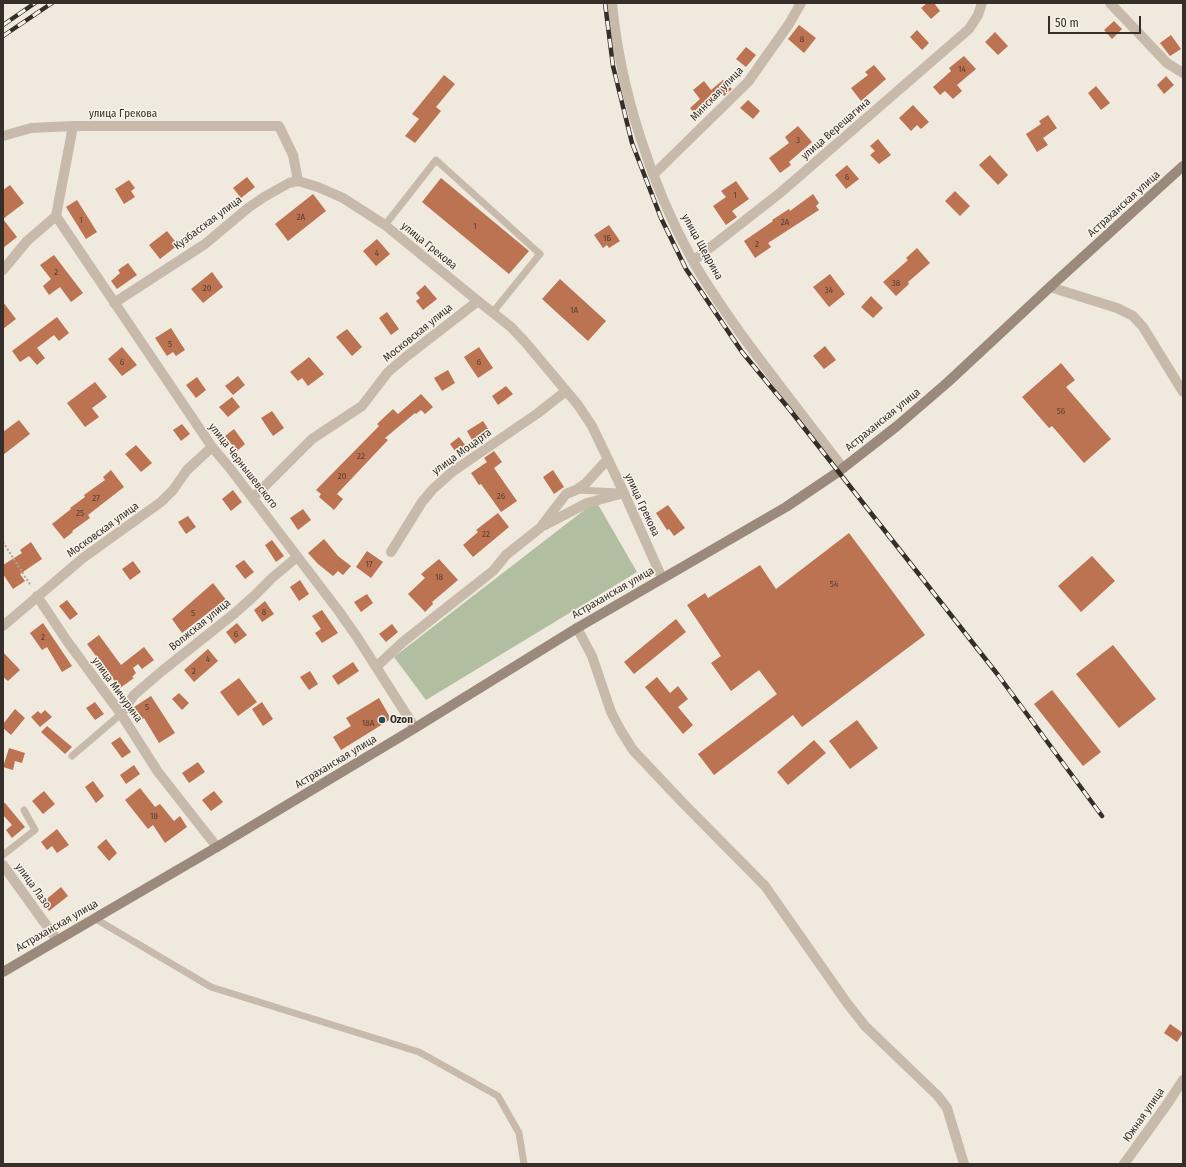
<!DOCTYPE html>
<meta charset="utf-8">
<style>
body{margin:0}
#map{position:relative;width:1186px;height:1167px;overflow:hidden;background:#f0e9de;font-family:"Fira Sans Condensed",sans-serif}
canvas{display:block}
.frame{position:absolute;inset:0;border:4px solid #362e29;pointer-events:none}
.scale{position:absolute;left:1048px;top:16px;width:93px;height:18px;box-sizing:border-box;border:2px solid #362e29;border-top:0;padding-left:5px;font-size:12px;line-height:14px;white-space:nowrap;color:#362e29;-webkit-text-stroke:3px #f8f3ea;paint-order:stroke}
</style>
<div id="map">
<canvas width="1186" height="1167"></canvas>
<div class="frame"></div>
<div class="scale">50 m</div>
</div>
<script>
const ctx = document.querySelector('canvas').getContext('2d');
ctx.lineJoin = 'round';
function paint(path, color) { ctx.fillStyle = color; ctx.fill(path, 'evenodd'); }
function strokePath(path, color, width, dash) { ctx.strokeStyle = color; ctx.lineWidth = width; ctx.lineCap = dash ? 'butt' : 'round'; ctx.setLineDash(dash || []); ctx.stroke(path); }
function write(font, color, halo, rows, align = 'center') {
  ctx.font = font + ' "Fira Sans Condensed",sans-serif'; ctx.lineWidth = 3; ctx.setLineDash([]); ctx.textBaseline = 'middle'; ctx.strokeStyle = halo; ctx.fillStyle = color; for (const [text, x, y, turn = 0] of rows) {
    ctx.save(); ctx.translate(x, y); ctx.rotate((+turn || 0) * Math.PI / 180); ctx.textAlign = isNaN(turn) ? turn : align; if (halo) ctx.strokeText(text, 0, 0); ctx.fillText(text, 0, 0); ctx.restore();
  }
}
paint(new Path2D(`
 M596 501 637 572 426 700 394 657Z`), '#b1be9f');
paint(new Path2D(`
 M927 3H934L940 11 931 19 921 8Z
 M1114 21 1122 29 1112 39 1104 30Z
 M799 25 816 38 804 53 788 39Z
 M917 30 929 43 922 50 910 37Z
 M995 32 1008 46 998 55 985 42Z
 M1171 35 1181 49 1170 56 1160 43Z
 M746 47 756 55 746 67 736 59Z
 M964 56 976 69 957 85 962 91 953 99 945 91 940 95 933 87 951 71 949 68Z
 M874 65 886 79 861 101 851 88 868 75 865 72Z
 M444 75 455 84 436 107 441 111 415 143 405 136 419 119 412 114Z
 M1166 76 1174 85 1164 94 1157 85Z
 M723 80 732 89 724 96 722 94 695 114 690 108 700 99 693 90 704 81 711 90Z
 M1096 86 1110 103 1101 110 1088 93Z
 M748 100 760 111 753 119 740 108Z
 M913 105 929 122 921 129 917 125 911 131 899 118Z
 M1048 115 1057 128 1043 138 1048 145 1037 152 1026 134 1041 124 1039 121Z
 M798 126 812 142 789 162 791 165 780 173 769 158 789 143 785 137Z
 M878 139 891 155 879 164 870 155 875 151 870 146Z
 M990 155 1008 175 998 185 979 165Z
 M847 165 859 179 846 189 835 175Z
 M247 177 255 187 241 198 233 188Z
 M441 178 529 251 509 274 422 202Z
 M129 180 135 188 131 191 135 197 124 204 115 189Z
 M736 181 749 199 732 211 737 217 726 225 713 206 726 197 721 191Z
 M10 185 24 203 3 219 17 237 3 248V190Z
 M955 191 970 206 960 216 945 201Z
 M313 194 326 211 288 241 275 224Z
 M813 194 819 203 816 206 819 210 768 243 771 247 755 258 744 241 773 221 772 220 789 209 790 211Z
 M77 200 97 232 86 239 66 207Z
 M609 225 620 241 609 248 607 245 603 248 594 235Z
 M167 231 178 245 160 259 149 245Z
 M377 239 390 254 376 266 363 251Z
 M917 248 930 263 908 282 909 284 896 296 883 282 908 260 906 258Z
 M54 255 83 293 71 302 60 287 49 295 43 286 51 279 40 265Z
 M128 263 137 275 117 289 111 281 120 273 118 270Z
 M212 272 223 287 203 303 191 289Z
 M830 274 845 294 829 307 813 287Z
 M560 279 606 321 588 341 542 299Z
 M425 285 437 299 423 310 416 301 420 298 416 293Z
 M871 296 883 308 873 318 861 307Z
 M3 302 16 319 3 329Z
 M387 312 399 329 391 335 379 318Z
 M57 317 69 333 59 341 54 335 37 348 45 358 37 365 29 356 20 362 12 351Z
 M171 328 185 350 176 356 173 352 167 356 155 338Z
 M347 329 362 347 352 356 336 337Z
 M825 346 836 360 824 369 813 356Z
 M122 347 137 365 122 376 108 359Z
 M479 347 493 368 478 378 464 357Z
 M309 357 324 374 308 386 302 378 298 381 290 372Z
 M1061 363 1075 380 1066 387 1111 439 1084 463 1052 426 1049 428 1022 397Z
 M448 370 455 383 442 391 434 378Z
 M238 376 245 385 233 395 225 386Z
 M197 377 206 390 196 398 186 385Z
 M95 382 107 397 92 408 99 417 85 427 67 403Z
 M506 386 513 394 498 405 492 396Z
 M421 394 433 407 425 414 421 410 416 414 415 413 385 438 388 440 337 494 343 499 334 510 319 497 321 494 316 490 379 426 377 424 393 409 398 414Z
 M232 397 240 407 228 417 219 407Z
 M272 411 284 428 273 436 261 418Z
 M19 420 30 434 3 455V432Z
 M483 421 492 435 476 447 467 431Z
 M182 424 190 434 181 441 173 430Z
 M234 429 245 444 237 451 225 436Z
 M459 437 470 451 460 458 450 444Z
 M136 445 152 463 141 472 125 454Z
 M494 451 502 462 494 468 517 501 501 512 481 484 479 485 471 473 487 462 484 458Z
 M111 470 124 487 88 515 90 518 72 531 73 532 64 539 52 524 71 509 70 508 85 497 84 495 105 480 103 477Z
 M553 470 564 487 554 494 543 477Z
 M233 490 242 502 231 511 222 499Z
 M668 505 685 528 674 536 669 529 667 530 656 513Z
 M303 509 311 520 298 530 290 518Z
 M498 513 509 527 473 557 463 545 478 532 476 530Z
 M188 516 196 527 186 534 178 522Z
 M849 533 925 635 802 727 793 715 714 775 698 754 777 694 759 670 731 691 711 663 721 656 687 605 705 593 708 598 760 565 776 589Z
 M324 539 338 556 351 566 343 575 338 571 333 576 318 564 308 553Z
 M272 540 284 556 276 562 265 545Z
 M31 542 42 559 20 574 25 581 13 589 3 574V565L22 553 20 550Z
 M367 551 383 562 371 578 356 567Z
 M1092 556 1115 581 1081 612 1058 586Z
 M439 559 458 580 432 602 433 604 425 612 408 594 425 578 421 574Z
 M244 560 254 572 245 579 235 566Z
 M133 561 141 572 130 580 122 569Z
 M300 580 309 594 299 601 290 587Z
 M213 583 227 601 214 611 213 609 182 633 172 619Z
 M367 594 373 603 361 612 354 602Z
 M67 600 78 614 70 620 59 606Z
 M265 601 274 614 262 622 254 610Z
 M322 610 338 633 322 643 315 633 321 629 312 616Z
 M676 619 686 632 634 674 624 662Z
 M43 623 72 666 62 672 47 647 42 650 30 633Z
 M237 623 247 635 235 644 226 632Z
 M392 624 398 632 386 642 379 634Z
 M99 635 121 665 144 647 154 660 142 669 138 664 133 668 136 673 132 677 134 678 120 688 87 644Z
 M1113 645 1156 699 1119 728 1076 674Z
 M208 649 218 661 194 682 184 670Z
 M3 652 20 670 8 681 3 677Z
 M353 662 359 671 338 685 332 676Z
 M310 671 318 684 309 690 300 677Z
 M657 677 670 693 678 686 688 699 678 707 693 725 683 734 645 687Z
 M239 678 257 702 238 716 220 692Z
 M1052 690 1101 752 1083 766 1034 704Z
 M179 693 189 703 182 710 172 699Z
 M151 696 175 733 159 743 144 718 142 719 134 707Z
 M379 698 391 719 341 750 333 737 351 726 346 718Z
 M95 702 104 714 95 720 86 708Z
 M262 702 273 719 263 726 252 709Z
 M15 709 25 718 11 735 3 728V724Z
 M45 710 52 717 40 727 31 717 38 711 41 714Z
 M857 720 878 748 850 769 829 741Z
 M47 726 72 747 65 754 41 732Z
 M120 737 131 752 122 758 111 743Z
 M814 740 826 753 788 785 777 772Z
 M9 748 25 753 22 763 15 761 13 770 3 767Z
 M198 762 205 772 189 783 182 773Z
 M134 765 140 774 126 784 120 775Z
 M93 781 104 796 96 803 85 787Z
 M140 788 155 807 160 804 174 821 180 816 187 827 165 843 153 825 148 829 125 800Z
 M44 791 55 804 43 814 32 801Z
 M214 791 223 802 211 811 202 800Z
 M5 803 25 827 12 838 6 830 12 825 3 815V804Z
 M57 829 69 845 57 853 52 846 47 850 41 842Z
 M106 839 117 853 109 861 97 847Z
 M61 887 68 896 49 911 42 903Z
 M1170 1024 1183 1033 1177 1042 1164 1033Z`), '#bc7351');
strokePath(new Path2D(`
 M3 542 31 586`), '#b3a495', 2, [2, 2]);
strokePath(new Path2D(`
 M385 225 436 160 540 254 493 312
 M576 490 620 492
 M72 756 121 714
 M3 855 35 830 24 810
 M94 918 211 987 419 1052 498 1096 519 1133 524 1164`), '#c8baab', 7);
strokePath(new Path2D(`
 M612 3C620 89 651 185 693 261 707 286 724 310 741 334 774 379 809 424 843 468
 M1110 3 1167 63 1183 73
 M3 136 31 128 73 126H279L293 155 298 181
 M654 174 748 82 789 24 801 3
 M56 216 212 447 229 467 338 610 357 637 415 728
 M693 261 780 193 969 29 978 15 982 3
 M3 270 27 241 56 216 73 126
 M1050 287 1117 308 1133 316 1143 327 1183 392
 M114 303 205 244 248 208 264 197 289 183 298 181 318 187 343 198 385 225 478 301 511 327 526 343 578 405 592 426 624 493 662 578
 M253 498 312 439 362 406 388 372 407 356 478 301
 M545 525 587 503 624 493
 M391 552 422 502 433 489 452 472 538 413 566 391
 M37 596 67 641 121 714 158 772 217 847
 M3 626 83 558 161 502 173 490 187 470 212 447
 M577 628 592 656 611 712 621 731 633 750 682 802 765 886 847 1003 865 1026 938 1096 947 1108 964 1164
 M376 667 404 641 493 571 506 555 540 528 566 494 576 490 586 483 608 459
 M121 714 134 695 162 671 235 613 254 596 272 578 297 557
 M3 865 57 940
 M1124 1164 1168 1103 1183 1080`), '#c8baab', 10);
strokePath(new Path2D(`
 M3 972 217 847 415 728 577 628 786 507 838 472 897 426 948 382 1050 287 1183 166`), '#9b8a7c', 10);
const rail = new Path2D(`
 M605 3 613 66 632 143 661 218 686 269 742 352 790 410 998 675 1102 816
 M3 25 35 3
 M3 36 52 3`);
strokePath(rail, '#362e29', 4.5);
strokePath(rail, '#f8f3ea', 3, [9]);
for (const [x, y, r, color] of [
 [382,720,4,"#224d54"]
]) { const dot = new Path2D(); dot.arc(x, y, r, 0, 2 * Math.PI); ctx.fillStyle = color; ctx.fill(dot); strokePath(dot, '#f8f3ea', 1.5); }
write('9px', '#583f33', null, [
 ["8",802,39],
 ["14",962,69],
 ["3",798,140],
 ["6",847,177],
 ["1",735,195],
 ["2А",301,217],
 ["1",81,220],
 ["2А",785,222],
 ["1",475,226],
 ["1Б",607,238],
 ["2",757,244],
 ["4",377,253],
 ["2",56,272],
 ["38",896,283],
 ["20",207,288],
 ["34",829,290],
 ["1А",574,310],
 ["5",170,344],
 ["6",122,362],
 ["6",479,362],
 ["56",1061,411],
 ["22",361,456],
 ["20",342,476],
 ["26",501,496],
 ["27",96,498],
 ["25",80,513],
 ["22",486,534],
 ["17",369,564],
 ["18",439,577],
 ["54",834,584],
 ["8",264,612],
 ["5",193,613],
 ["6",236,634],
 ["2",43,637],
 ["4",208,659],
 ["2",194,671],
 ["5",147,707],
 ["18А",368,723],
 ["18",154,816]
]);
write('11px', '#362e29', '#f8f3ea', [
 ["Минская улица",717,94,-46],
 ["улица Грекова",123,114],
 ["улица Верещагина",836,129,-41],
 ["Астраханская улица",1124,204,-42],
 ["Кузбасская улица",208,223,-37],
 ["улица Грекова",429,246,39],
 ["улица Щедрина",702,247,61],
 ["Московская улица",418,333,-39],
 ["Астраханская улица",883,420,-39],
 ["улица Моцарта",462,452,-36],
 ["улица Чернышевского",243,466,52],
 ["улица Грекова",642,505,65],
 ["Московская улица",103,530,-36],
 ["Астраханская улица",613,593,-30],
 ["Волжская улица",200,625,-39],
 ["улица Мичурина",117,690,54],
 ["Астраханская улица",336,762,-31],
 ["улица Лазо",33,886,54],
 ["Астраханская улица",57,926,-30],
 ["Южная улица",1144,1115,-55]
]);
write('bold 11px', '#362e29', '#f8f3ea', [
 ["Ozon",390,720]
], 'left');
</script>
